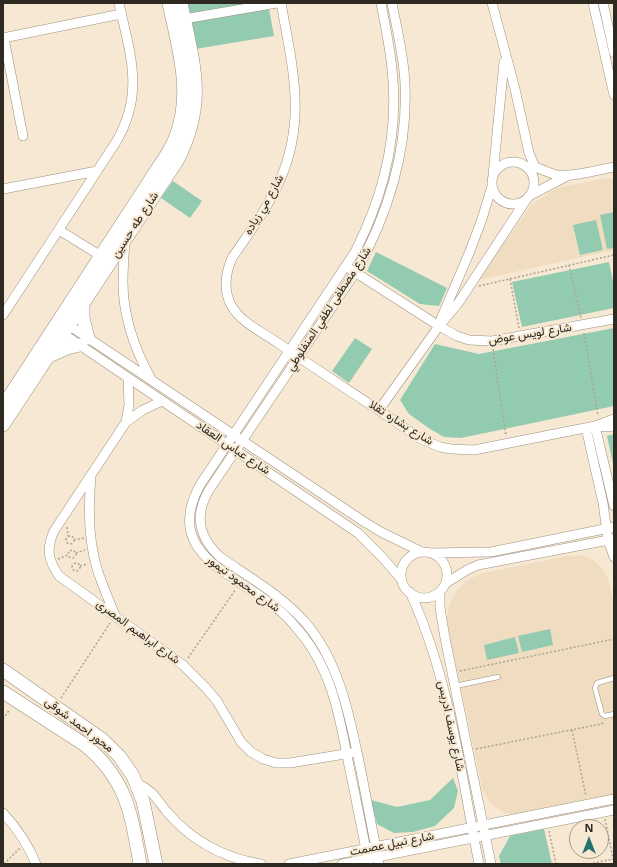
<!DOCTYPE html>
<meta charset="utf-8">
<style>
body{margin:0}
#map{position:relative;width:617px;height:867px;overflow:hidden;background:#f6e8d2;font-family:"Open Sans",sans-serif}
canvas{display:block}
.frame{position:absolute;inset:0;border:4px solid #2e2921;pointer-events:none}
.north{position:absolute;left:569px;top:819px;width:40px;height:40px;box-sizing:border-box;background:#f6e8d2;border:1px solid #a69c8b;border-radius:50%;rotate:0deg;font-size:11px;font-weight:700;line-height:16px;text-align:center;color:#2e2921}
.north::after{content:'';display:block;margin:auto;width:14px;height:18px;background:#267170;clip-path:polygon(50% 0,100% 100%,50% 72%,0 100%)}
</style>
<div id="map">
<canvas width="617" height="867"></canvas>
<div class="frame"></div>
<div class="north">N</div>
</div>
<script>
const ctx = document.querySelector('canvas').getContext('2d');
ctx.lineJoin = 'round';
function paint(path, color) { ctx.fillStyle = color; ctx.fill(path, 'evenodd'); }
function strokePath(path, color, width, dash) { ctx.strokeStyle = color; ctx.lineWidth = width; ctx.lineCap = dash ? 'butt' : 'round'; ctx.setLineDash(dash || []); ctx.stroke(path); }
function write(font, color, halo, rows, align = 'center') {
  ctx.font = font + ' "Open Sans",Vazirmatn,sans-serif'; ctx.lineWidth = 4; ctx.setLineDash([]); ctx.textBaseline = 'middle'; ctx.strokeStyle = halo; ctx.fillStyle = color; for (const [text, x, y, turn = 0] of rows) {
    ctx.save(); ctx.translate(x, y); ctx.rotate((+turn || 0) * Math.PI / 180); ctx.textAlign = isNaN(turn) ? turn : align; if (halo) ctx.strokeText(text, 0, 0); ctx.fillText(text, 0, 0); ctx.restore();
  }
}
paint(new Path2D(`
 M606 178 614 180V250L478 280 531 205 557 188Z
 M580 555 592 559 602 568 608 579 614 602V795L520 814 505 813 491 804 483 791 449 633 447 618 450 603 457 590 469 579 483 573 567 556Z`), '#f0ddc1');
paint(new Path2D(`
 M188 3H268L274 36 195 49Z
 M173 181 202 201 190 218 161 198Z
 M614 212V248L607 249 600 215Z
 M596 220 603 250 580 255 573 225Z
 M376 252 447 288 439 306 420 304 367 271Z
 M609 262 614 286V308L522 327 512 282Z
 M614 328V406L461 438 444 437 430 429 409 414 400 400 435 344 479 354Z
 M355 338 372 349 349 383 332 371Z
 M614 434V468L607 436Z
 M550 629 553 645 522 652 518 636Z
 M515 637 519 653 487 660 484 645Z
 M453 778 458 791 454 808 435 826 413 832 394 833 377 824 371 800 397 807 430 800Z
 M544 829 552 864H501L499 856 510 836Z`), '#93cbb0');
const lane = new Path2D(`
 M614 678 597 683 595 688 602 714 605 716 614 714
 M455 686 498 677`);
const street = new Path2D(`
 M281 3C292 65 307 119 280 180 268 208 249 233 232 258 225 274 223 289 231 305 240 322 262 332 278 343 324 375 373 405 419 438L440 447 451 449 474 450 595 426 614 419
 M492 3 515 89 529 153 535 167
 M593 3 614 95
 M603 3 614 53
 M184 19 277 3
 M3 38 121 14
 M4 38 23 136
 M492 183a21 21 0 1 1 42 0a21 21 0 1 1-42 0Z
 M530 166C539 167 547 173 557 175 574 177 597 170 614 167
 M493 175 504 62
 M3 189 97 171
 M529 196 567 176
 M59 230 101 256
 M125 241C124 255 123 268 123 282 123 317 134 348 151 379
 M350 269 439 326 457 336 469 340 492 341 614 319
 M3 315 116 142C145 93 130 54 119 3
 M441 319 470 251 482 219 492 186
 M64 322 366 523 381 532 422 552
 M59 331 358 533 382 557 402 580
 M162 401 143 410 126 422 54 531C46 549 48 560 59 576L183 665 206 688 217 701 241 742 251 752 263 759 276 763H290L351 753
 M379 410 439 326 459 302 526 200
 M126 422 129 405 128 378
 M595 426 614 506
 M596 426 614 427
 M586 428 603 503 608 540 614 557
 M91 477C88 508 88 541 98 572 103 586 109 601 115 615
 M401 575a23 23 0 1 1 46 0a23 23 0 1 1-46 0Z
 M431 553 491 552 614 527
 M446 583 467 570 478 565 614 539
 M410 592C449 677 461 773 479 864
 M440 592V608L445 638 491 864
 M137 783C153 790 157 800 167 812 192 841 223 858 261 864
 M3 813C18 829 28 844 36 864
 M289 864 614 799
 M342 864 614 810
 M369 864C362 831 356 798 349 766 340 718 332 669 299 631 289 618 277 607 263 598 221 569 166 547 200 485L355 252C384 195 399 133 392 69 390 47 385 25 381 3
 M379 864C373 833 367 802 361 771 350 719 341 664 305 622 281 595 249 577 220 557 199 538 194 515 209 490L355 273C388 216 408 150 405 84 404 57 397 30 392 3`);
const secondary = new Path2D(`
 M83 304V318L88 338
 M49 356 67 348 80 345
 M3 406 158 168C165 158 172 148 176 136 193 92 178 47 169 3
 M3 425 177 161C208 102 193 63 181 3
 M3 670 103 740 120 757 133 776 143 801 156 864
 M3 692 85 745C127 780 131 813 140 864`);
strokePath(lane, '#9e917d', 5.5);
strokePath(street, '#9e917d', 10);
strokePath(secondary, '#9e917d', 14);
strokePath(new Path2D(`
 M569 265 581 318
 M510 279 519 328
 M479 286 614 255
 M584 333 598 416
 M493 349 506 436
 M67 527 68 536
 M66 540a4 4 0 1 1 8 0a4 4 0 1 1-8 0Z
 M74 540 84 538
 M76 553 85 550
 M58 559 68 555 69 551 73 550 76 553V555L73 558 69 557 68 555
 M72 567a4 4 0 1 1 8 0a4 4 0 1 1-8 0Z
 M80 566 88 564
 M188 658 236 589
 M460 671 614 639
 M61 698 110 623
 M3 719 10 709
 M572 730 586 796
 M476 749 601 724 605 722
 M605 819 614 863
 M549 831 556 864
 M4 864 20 848
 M589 864 613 859`), '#ada392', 1.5, [2, 2]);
strokePath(lane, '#fff', 4.5);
strokePath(street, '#fff', 9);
strokePath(secondary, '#fff', 13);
write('12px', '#2e2921', '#f6e8d2', [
 ["شارع مي زياده",264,205,-60],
 ["شارع طه حسين",135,225,-57],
 ["شارع مصطفى لطفي المنفلوطي",329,309,-57],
 ["شارع لويس عوض",530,334,-9],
 ["شارع بشاره تقلا",401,423,32],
 ["شارع عباس العقاد",233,448,34],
 ["شارع محمود تيمور",243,584,36],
 ["شارع ابراهيم المصرى",138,632,36],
 ["محور احمد شوقى",79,725,37],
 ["شارع يوسف ادريس",451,726,78],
 ["شارع نبيل عصمت",392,844,-11]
]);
</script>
